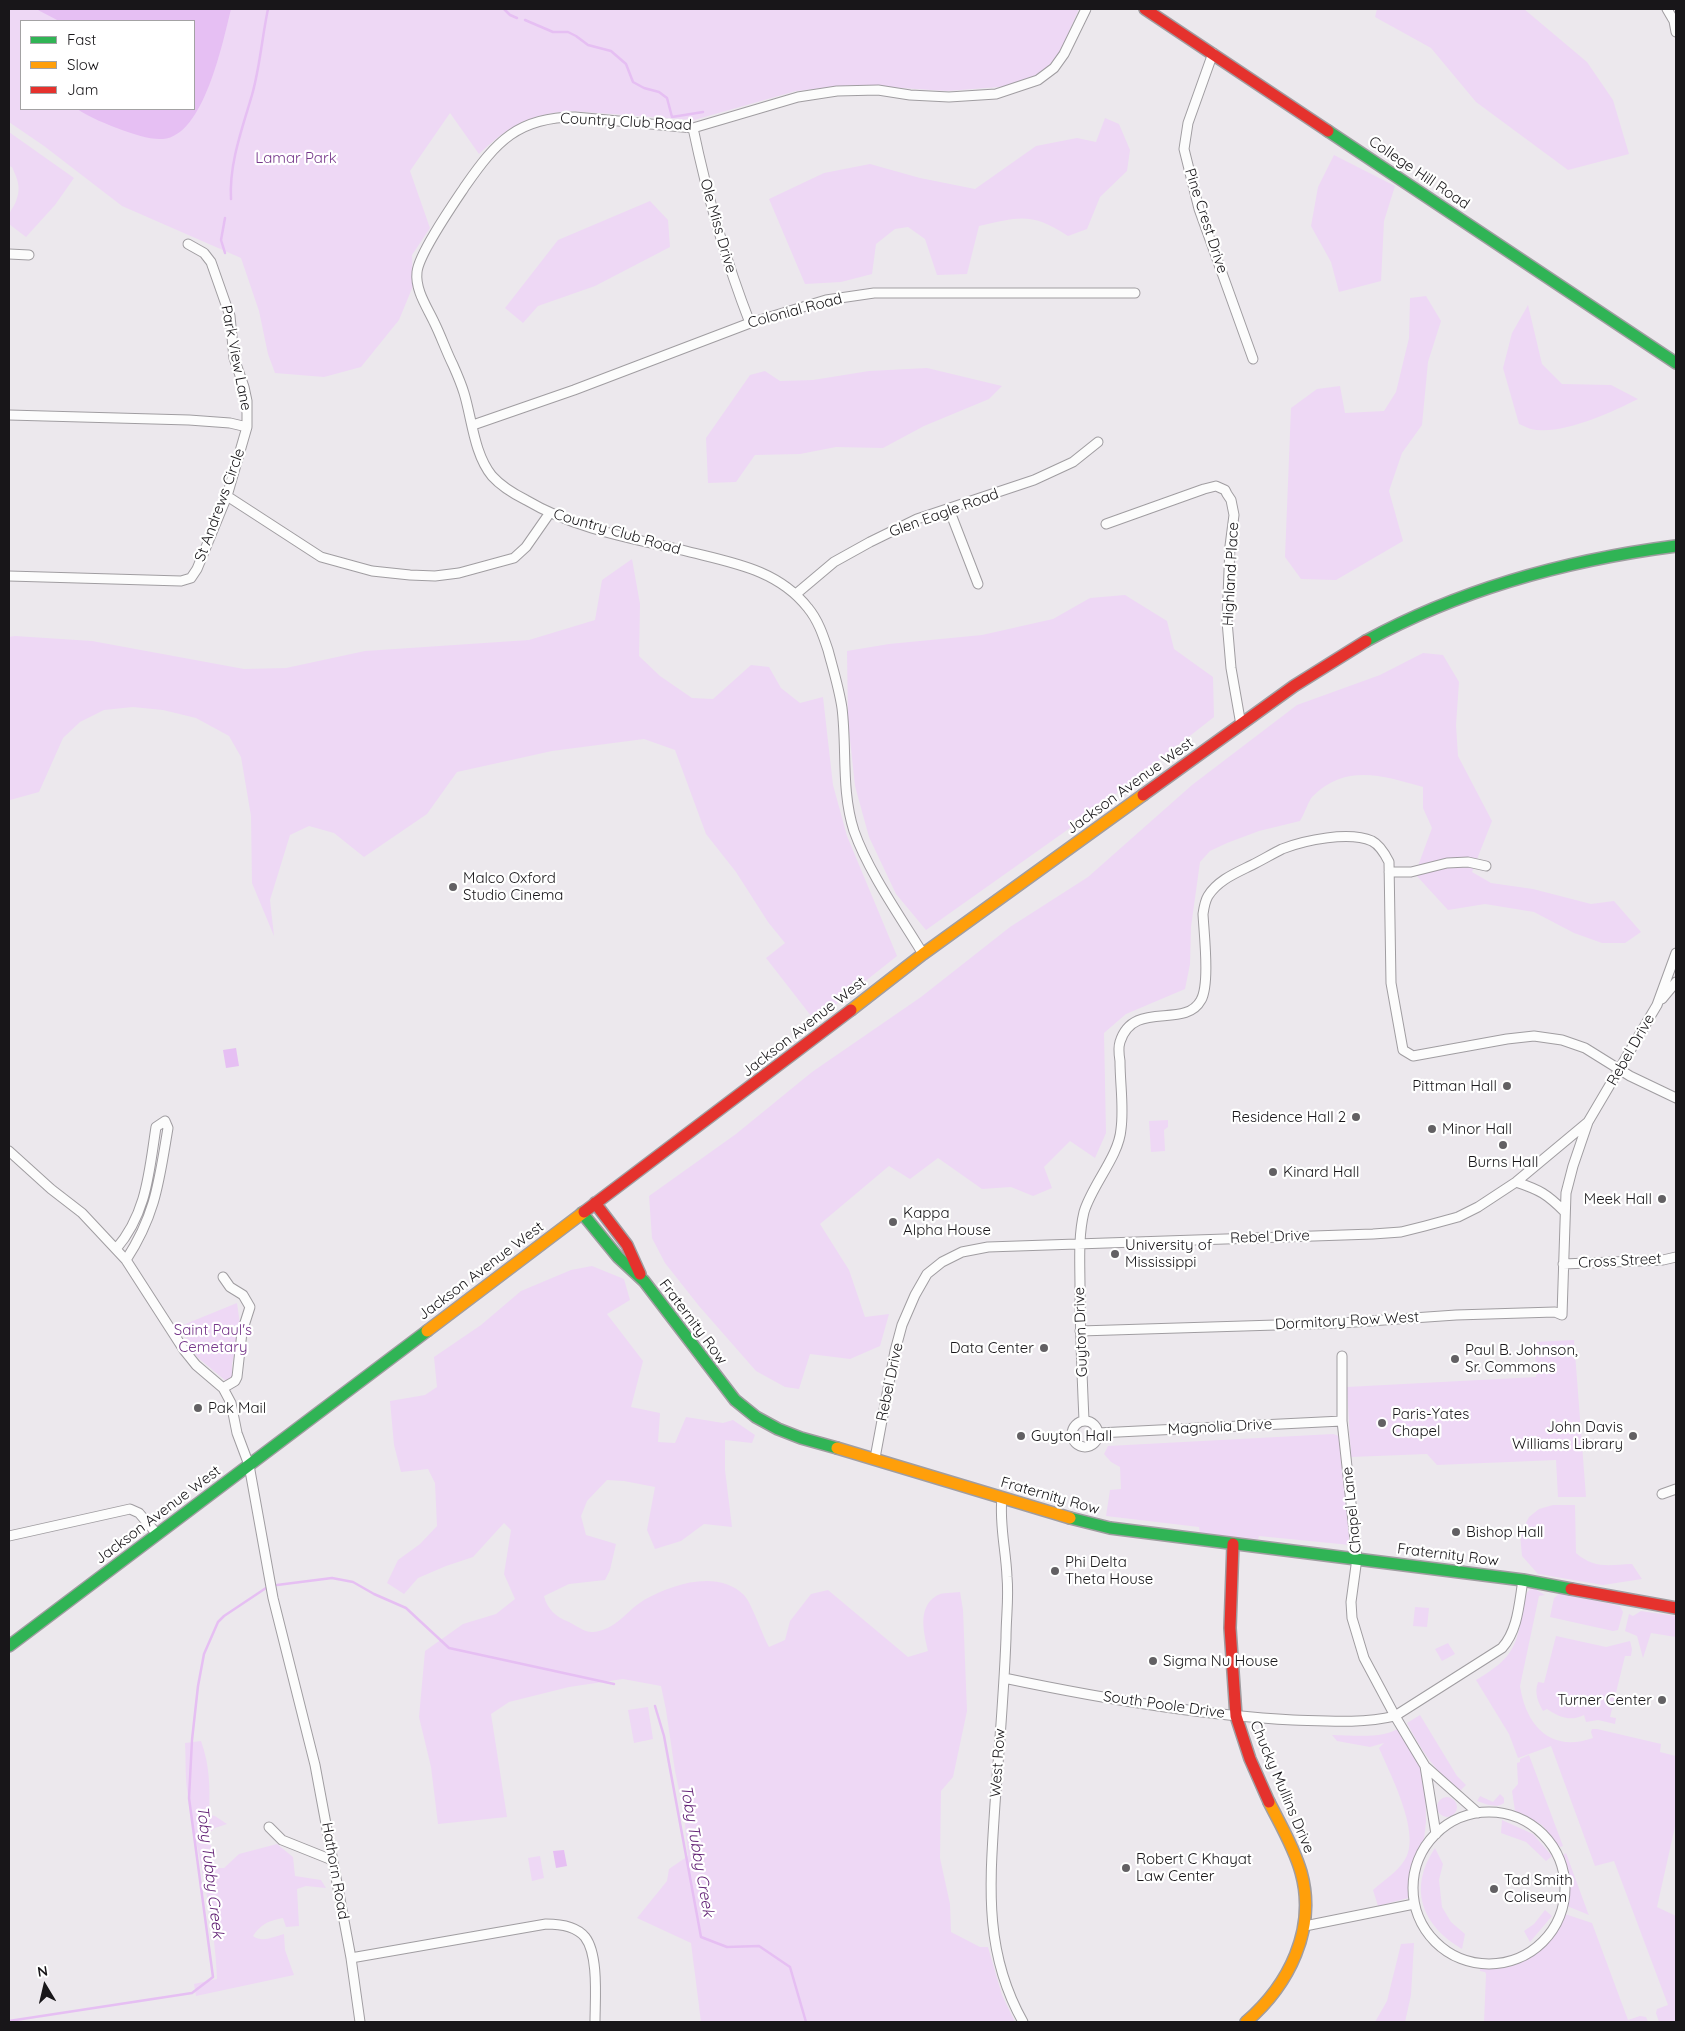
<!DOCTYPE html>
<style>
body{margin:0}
#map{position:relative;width:1685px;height:2031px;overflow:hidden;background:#ece8ed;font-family:Quicksand,sans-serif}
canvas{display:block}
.frame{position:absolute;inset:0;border:10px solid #181619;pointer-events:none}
.legend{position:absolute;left:20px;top:20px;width:175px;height:90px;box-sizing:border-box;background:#fff;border:1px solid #a3a2a3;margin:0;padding:6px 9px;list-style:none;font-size:15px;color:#181619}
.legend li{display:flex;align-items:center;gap:10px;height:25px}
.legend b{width:25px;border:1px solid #a3a2a3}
.north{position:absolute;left:20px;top:1961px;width:50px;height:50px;-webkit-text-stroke:4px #fff;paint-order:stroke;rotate:351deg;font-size:14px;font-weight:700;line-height:20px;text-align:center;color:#181619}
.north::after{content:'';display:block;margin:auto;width:18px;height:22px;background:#181619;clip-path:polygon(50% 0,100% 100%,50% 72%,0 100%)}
</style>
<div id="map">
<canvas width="1685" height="2031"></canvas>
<div class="frame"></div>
<ul class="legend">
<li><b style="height:6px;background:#30b455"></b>Fast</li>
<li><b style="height:6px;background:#ff9f0a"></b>Slow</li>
<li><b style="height:6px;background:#e5322d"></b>Jam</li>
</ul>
<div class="north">N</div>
</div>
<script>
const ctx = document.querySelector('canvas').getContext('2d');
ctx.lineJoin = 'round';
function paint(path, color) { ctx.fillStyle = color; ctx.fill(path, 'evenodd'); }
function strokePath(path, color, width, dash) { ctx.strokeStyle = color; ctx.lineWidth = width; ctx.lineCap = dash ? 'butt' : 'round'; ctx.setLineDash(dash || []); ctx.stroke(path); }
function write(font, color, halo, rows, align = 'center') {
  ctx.font = font + ' Quicksand,sans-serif'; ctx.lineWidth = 4.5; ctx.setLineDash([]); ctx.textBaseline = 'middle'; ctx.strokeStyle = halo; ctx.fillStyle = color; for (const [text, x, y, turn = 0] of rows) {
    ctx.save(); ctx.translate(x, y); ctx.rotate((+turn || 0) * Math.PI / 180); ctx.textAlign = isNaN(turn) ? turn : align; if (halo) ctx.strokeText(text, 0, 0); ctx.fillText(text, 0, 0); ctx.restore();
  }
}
paint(new Path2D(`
 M9 9H1079L1060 52 1050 66 1034 76 1012 86 947 91 857 85 832 87 796 91 694 120 571 111C529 114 510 125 479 154L450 113 410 171 430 228 412 255 413 286 399 320 361 367 324 377 275 373 268 354 259 311 241 258 122 206 44 146 9 122ZM21 21H194V109H21Z
 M1377 9H1524L1587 62 1613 100 1629 154 1568 170 1476 102 1431 48 1375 17Z
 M1105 118 1119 124 1130 150 1127 171 1100 197 1087 229 1068 236C1031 212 1020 217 979 226L967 274 937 275 925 239 908 227 895 229 876 244 872 274 841 282 805 284 769 199 824 173 870 164 920 178 975 189 1036 146 1077 138 1096 142Z
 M9 132 74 178 55 205 26 237 9 224C9 206 13 212 17 198 21 187 17 178 12 167L9 166Z
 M1334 155 1395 186 1384 221 1381 281 1339 292 1331 262 1311 226 1318 187Z
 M650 201 668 220 670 247 595 286 538 306 523 323 505 308 558 240Z
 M1426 296 1441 321 1428 362 1422 425 1402 453 1389 491 1403 541 1336 580 1301 579 1285 557 1291 408 1317 389 1340 386 1345 413 1384 411 1396 392 1409 338 1410 298Z
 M1528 305 1542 364 1562 384 1611 385 1638 399C1612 412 1567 433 1537 430 1531 430 1524 426 1519 424L1503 368 1512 333Z
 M927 368 1002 386 989 399 924 426 883 448 836 447 800 454 755 455 736 482 708 483 706 438 750 375 765 371 780 381 813 380 869 371Z
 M632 559 640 604 639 656 660 676 692 698 713 699 751 665 769 667 781 688 800 703 823 697 833 785 847 836 897 956 815 1021 766 958 785 943 768 922 736 872 706 834 675 750 644 739 552 751 457 772 427 814 364 857 334 833 309 826 290 835 270 900 274 936 252 883 251 816 241 757 229 736 196 718 163 710 133 707 104 710 80 722 63 738 39 792 10 800 9 802V637L15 636 92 641 244 669 286 668 365 651 529 640 595 620 602 580Z
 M1125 595 1167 621 1174 649 1213 677 1214 717 1094 811 926 930 896 894 869 837 855 786 848 721 847 651 889 644 982 635 1053 619 1090 598Z
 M1423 653 1443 655 1459 682 1456 725 1458 756 1492 821 1472 872 1491 883 1533 889 1591 904 1614 901 1641 932 1625 943H1602L1574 933 1534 912 1485 904 1448 910 1415 874 1432 828 1423 808V787C1383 776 1346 763 1312 797 1309 800 1304 815 1300 821L1259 831 1227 843 1210 851 1200 862 1191 927 1190 964 1185 989 1126 1014 1104 1033 1106 1133 1095 1158 1070 1141 1044 1167 1052 1188 1033 1196 1011 1187 982 1189 938 1158 910 1179 889 1166 820 1224 849 1270 865 1317 889 1314 880 1346 850 1359 810 1354 799 1389 785 1387 756 1371 699 1306 665 1263 652 1238 649 1196 736 1134 812 1072 921 997 1010 927 1088 877 1192 785 1297 705 1380 675Z
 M1168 1120V1127L1164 1130 1165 1151 1151 1152 1149 1121Z
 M592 1266 624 1279 630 1300 607 1314 643 1361 631 1407 660 1413 658 1442 675 1443 686 1417 723 1423 733 1420 755 1435 752 1443 725 1440V1470L732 1527 704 1524 681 1541 655 1549 647 1530 655 1487 624 1481 607 1480 587 1501 581 1516 586 1535 616 1544 610 1570 605 1580 569 1584 544 1596C547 1609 556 1617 569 1622 575 1625 586 1633 593 1632 616 1630 626 1611 644 1600 672 1584 718 1569 744 1595 752 1604 762 1634 769 1647L785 1640 790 1621 811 1594 828 1590 908 1657 928 1651C924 1633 917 1608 936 1596 942 1592 953 1593 960 1592L963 1610 967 1711 953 1777 941 1791 940 1858 950 1904 951 1932 980 1947H988L1002 1995 1015 2022H701L691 1943 637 1918 667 1881 669 1869 688 1856 684 1814 675 1771 666 1710 661 1686 623 1679 569 1687 509 1702 491 1714 507 1817 438 1824 431 1767 419 1717 425 1651 463 1624 496 1614 515 1599 504 1574 511 1530 504 1523 473 1557 446 1566 418 1578 404 1594 387 1583 398 1560 420 1544 437 1526 435 1483 428 1469 401 1472 394 1445 390 1401 425 1395 437 1387 434 1357 481 1325 521 1291 571 1270Z
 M237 1303 240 1324 232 1364V1379L226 1381 197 1357 178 1327Z
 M1574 1340 1586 1497H1558L1556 1460 1437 1465 1427 1454 1351 1457 1347 1387 1536 1377 1535 1342Z
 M1333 1434 1339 1436 1350 1545 1259 1536 1258 1539 1200 1533 1199 1527 1106 1516 1110 1490 1121 1489 1120 1467 1111 1462 1104 1454 1108 1446Z
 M1553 1505H1575L1576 1553C1594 1569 1609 1565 1632 1564L1642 1579 1603 1585 1538 1574 1522 1556 1520 1534 1529 1517 1539 1509Z
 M1530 1589H1535L1545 1595 1539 1596 1520 1686C1526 1726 1551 1753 1593 1738L1591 1732 1592 1729H1597L1661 1744 1660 1752 1676 1756V1822L1657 1907 1676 1916V2022H1659L1656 2013 1657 2009 1668 2005 1614 1861 1595 1866 1551 1746 1518 1758 1509 1734 1476 1680C1504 1663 1516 1653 1521 1619 1522 1608 1522 1597 1530 1589Z
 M1560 1593 1620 1606 1623 1612 1618 1630 1613 1631 1550 1617 1554 1598Z
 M1415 1607 1429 1608 1427 1627 1413 1626Z
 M1641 1611 1676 1616V1637L1651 1633 1643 1658 1637 1636 1625 1631 1629 1614 1633 1616Z
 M1556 1636 1606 1647 1630 1641 1632 1649 1631 1656H1625L1610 1717 1616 1718 1615 1724 1598 1720 1586 1722 1584 1715C1570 1722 1559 1717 1547 1709L1543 1711C1538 1702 1534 1693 1538 1682L1544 1683Z
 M1448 1643 1455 1654 1442 1661 1435 1649Z
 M648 1707 653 1739 634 1743 628 1710Z
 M1420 1715 1457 1776 1466 1785 1460 1791C1436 1773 1421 1750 1407 1723Z
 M1401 1726 1425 1766 1426 1822 1424 1839 1412 1864 1408 1898 1378 1906 1373 1890C1383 1881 1397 1872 1404 1861 1423 1836 1390 1774 1379 1748L1384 1743 1370 1747 1337 1741 1332 1735C1350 1735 1387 1740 1401 1726Z
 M201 1741C210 1766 210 1788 209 1815L215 1816 227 1824 215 1828 208 1834 216 1868H224L239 1854 277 1844 293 1857 295 1876 321 1880 326 1888 306 1886 297 1889 299 1926 286 1927 283 1918C269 1921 262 1923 253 1936 262 1943 273 1937 284 1934L285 1950 294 1975 196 1996 194 1984 217 1979C215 1915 196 1852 187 1789 185 1774 186 1758 185 1743Z
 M1529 1755 1563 1846 1560 1847 1557 1844 1542 1825 1515 1811 1512 1791 1518 1784 1517 1763 1520 1762V1759Z
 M1500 1794 1504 1798V1803C1496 1809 1486 1804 1477 1801L1480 1796 1493 1802Z
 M1437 1807a10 10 0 1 1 20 0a10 10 0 1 1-20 0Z
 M1502 1820 1533 1834 1552 1856 1546 1861 1526 1842 1501 1833Z
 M1435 1848 1443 1864 1439 1880 1442 1907 1451 1922 1465 1934 1462 1949C1421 1925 1408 1888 1435 1848Z
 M1566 1853 1588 1913 1589 1915 1567 1906C1572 1887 1569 1873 1563 1855Z
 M540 1856 544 1878 532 1881 528 1858Z
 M1545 1910 1552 1916 1530 1942 1524 1931 1534 1924Z
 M1565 1914 1592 1923 1628 2020 1640 2016 1646 2017 1648 2022H1484L1486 1974 1485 1972 1480 1971V1969C1491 1968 1505 1969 1515 1965 1540 1956 1554 1937 1565 1914Z
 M1414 1943 1411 1995 1405 2022H1375L1387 2001 1401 1944Z`), '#eed8f5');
paint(new Path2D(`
 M36 9H231C223 41 204 136 163 139 150 140 134 134 122 130 106 124 91 118 77 109H194V21H59Z
 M236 1048 239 1066 226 1068 223 1050Z
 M564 1850 567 1866 556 1868 553 1851Z`), '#e6bff3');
strokePath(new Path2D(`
 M504 9 510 15 517 18
 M525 20 553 32H568L576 36 588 45 611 51 626 64 633 82 644 88 659 92 667 98 672 117 703 112
 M231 199C229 164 242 129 252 95 260 67 262 37 268 9
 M225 218 221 240 225 253
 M277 1585 332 1578 353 1582 374 1594 406 1608 449 1648 614 1684
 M655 1706 664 1736 701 1937 727 1947 759 1946 790 1967 806 2022
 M9 2021 192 1993 213 1977 189 1798 192 1740 198 1686 204 1654 218 1622 224 1616 266 1588`), '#e6bff3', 2.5);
const street = new Path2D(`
 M1667 9 1674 21 1676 32
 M1213 53 1188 123 1184 149 1199 209 1253 359
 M693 128C707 195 725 259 750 323
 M188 244 204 253 211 262 230 316 234 358 244 387 247 401V427
 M9 254 29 255
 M9 415 189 420 230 423 247 427 227 496 197 569 191 578 181 581 9 576
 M473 425 574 390 750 323 826 300 874 293H1135
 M227 496 321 557 372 571 410 575 435 576 459 573 514 558 526 547 549 514
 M949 509 978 584
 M1106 524 1204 489 1216 486 1225 490 1227 494 1231 500 1234 515 1230 546 1227 621 1231 668 1241 725
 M796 594 834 562 870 542 917 519 1034 480 1073 462 1098 442
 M1389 872H1411L1447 863 1468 862 1486 866
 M923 954C900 916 869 873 854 831 841 791 847 748 842 708 839 688 833 669 828 650 823 635 818 620 808 608 777 568 728 562 682 550 629 538 573 528 526 500 514 494 501 486 492 476 474 454 472 419 464 393 461 383 457 374 453 365 446 351 441 336 434 322 427 307 415 290 417 272 419 253 454 203 466 185 496 142 518 117 575 117L693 128 798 97 837 91 878 90 910 95 949 97 996 94 1038 80 1054 68 1064 54 1086 9
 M1662 999 1676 982
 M9 1151 51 1189 82 1213 126 1260 184 1350 196 1365 223 1388 231 1403 237 1433 249 1465 273 1598 315 1765 351 1958 360 2022
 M1516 1182C1540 1190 1547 1194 1565 1212
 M116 1249C147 1213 149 1172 156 1127L165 1121 168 1128C159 1181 156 1214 126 1260
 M1563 1264 1663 1260 1676 1257
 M1080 1331 1341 1323 1456 1315 1555 1312 1562 1315 1566 1193 1573 1166 1588 1122
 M1342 1356V1421L1357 1558 1351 1602 1352 1618 1364 1658 1395 1716 1425 1766
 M223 1388 235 1381 237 1377 242 1332 250 1307 243 1295 230 1287 223 1277
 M1084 1420C1082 1376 1080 1332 1080 1288 1080 1263 1078 1237 1084 1212 1092 1185 1119 1156 1121 1129 1124 1107 1120 1084 1120 1061 1119 1055 1118 1048 1120 1042 1133 999 1185 1030 1201 1000 1210 984 1204 934 1203 914 1204 907 1205 901 1208 896 1218 880 1236 873 1252 865 1262 860 1272 854 1282 849 1305 840 1349 831 1372 841 1380 845 1385 854 1389 862L1391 983 1403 1050 1413 1056 1507 1039 1534 1036 1562 1040 1585 1048 1630 1076 1676 1098
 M1072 1434a13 13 0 1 1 26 0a13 13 0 1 1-26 0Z
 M1098 1433 1342 1421
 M875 1458 895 1351 902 1325 915 1295 927 1274 942 1262 962 1252 988 1247 1373 1234 1401 1232 1425 1226 1458 1217 1478 1207 1516 1182 1588 1122 1657 1005 1676 953
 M1662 1494 1676 1489
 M1002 1498C999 1524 1006 1550 1007 1577 1009 1597 1006 1618 1006 1638 1004 1693 999 1749 995 1804 990 1883 983 1951 1023 2022
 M9 1536 130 1509 139 1513 157 1534
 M1004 1678C1099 1698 1196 1715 1293 1720 1326 1721 1362 1724 1395 1716L1502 1648C1518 1630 1519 1604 1523 1580
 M1413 1888a76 76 0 1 1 152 0a76 76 0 1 1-152 0Z
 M269 1827 282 1840 332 1860
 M1436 1834 1425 1766 1478 1813
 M1305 1926 1414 1904
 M351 1958 546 1924C559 1924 576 1926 585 1937 599 1955 595 2000 595 2022`);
const fast = new Path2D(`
 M1328 131 1676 363
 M1366 641C1463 588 1567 560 1676 546
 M582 1213 618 1257 644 1281 735 1400 756 1417 778 1429 801 1438 837 1448
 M1070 1518 1110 1528 1523 1580 1571 1589
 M9 1646 427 1331`);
const slow = new Path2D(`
 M851 1010 923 954 1143 795
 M427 1331 584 1212
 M837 1448 1070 1518
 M1246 2022C1289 1985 1317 1929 1301 1872 1294 1847 1280 1824 1269 1802`);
const jam = new Path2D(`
 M1145 9 1328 131
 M1143 795 1294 686 1366 641
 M595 1203 627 1245 640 1274
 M584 1212 851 1010
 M1233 1544 1230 1628 1236 1716 1250 1759 1269 1802
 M1571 1589 1676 1608`);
strokePath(street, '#a09da1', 11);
strokePath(fast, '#a09da1', 14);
strokePath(slow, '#a09da1', 14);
strokePath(jam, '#a09da1', 14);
strokePath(street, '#fcfcfc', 9);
strokePath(fast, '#30b455', 11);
strokePath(slow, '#ff9f0a', 11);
strokePath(jam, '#e5322d', 11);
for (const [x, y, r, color] of [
 [453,887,5,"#626063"],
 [1507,1086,5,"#626063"],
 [1356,1117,5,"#626063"],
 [1432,1129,5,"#626063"],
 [1503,1145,5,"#626063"],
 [1273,1172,5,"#626063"],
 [1662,1199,5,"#626063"],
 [893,1222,5,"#626063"],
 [1115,1254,5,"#626063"],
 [1044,1348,5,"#626063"],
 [1455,1359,5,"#626063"],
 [198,1408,5,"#626063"],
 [1382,1423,5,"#626063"],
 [1021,1436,5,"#626063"],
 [1633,1436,5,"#626063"],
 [1456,1532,5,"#626063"],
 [1055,1571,5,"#626063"],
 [1153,1661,5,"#626063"],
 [1662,1700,5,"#626063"],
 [1126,1868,5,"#626063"],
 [1494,1889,5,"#626063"]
]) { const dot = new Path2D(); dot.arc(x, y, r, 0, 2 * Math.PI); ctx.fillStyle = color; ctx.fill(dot); strokePath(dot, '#fff', 2); }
write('15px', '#181619', '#fff', [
 ["Country Club Road",626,122,3],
 ["College Hill Road",1419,173,34],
 ["Pine Crest Drive",1206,221,72],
 ["Ole Miss Drive",718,226,74],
 ["Colonial Road",795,311,-15],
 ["Park View Lane",236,358,79],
 ["St Andrews Circle",220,505,-70],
 ["Glen Eagle Road",944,513,-20],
 ["Country Club Road",617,532,16],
 ["Highland Place",1231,574,-87],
 ["Jackson Avenue West",1130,786,-36],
 ["Jackson Avenue West",804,1027,-38],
 ["Rebel Drive",1631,1050,-60],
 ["Rebel Drive",1270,1237,-2],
 ["Cross Street",1620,1261,-3],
 ["Jackson Avenue West",481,1271,-37],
 ["Dormitory Row West",1347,1321,-3],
 ["Fraternity Row",693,1322,53],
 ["Guyton Drive",1081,1332,-92],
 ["Rebel Drive",890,1382,-78],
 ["Magnolia Drive",1220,1427,-3],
 ["Fraternity Row",1050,1496,16],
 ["Chapel Lane",1352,1510,-96],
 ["Jackson Avenue West",158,1515,-37],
 ["Fraternity Row",1448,1555,7],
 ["South Poole Drive",1164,1705,8],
 ["West Row",998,1763,-86],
 ["Chucky Mullins Drive",1282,1787,67],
 ["Hathorn Road",335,1871,80]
]);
write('15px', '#76378a', '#fff', [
 ["Lamar Park",296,158],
 ["Saint Paul's",213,1330],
 ["Cemetary",213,1347]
]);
write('15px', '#181619', '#fff', [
 ["Malco Oxford",463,878],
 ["Studio Cinema",463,895],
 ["Pittman Hall",1497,1086,"right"],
 ["Residence Hall 2",1346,1117,"right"],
 ["Minor Hall",1442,1129],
 ["Burns Hall",1503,1162,"center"],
 ["Kinard Hall",1283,1172],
 ["Meek Hall",1652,1199,"right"],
 ["Kappa",903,1213],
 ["Alpha House",903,1230],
 ["University of",1125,1245],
 ["Mississippi",1125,1262],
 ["Data Center",1034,1348,"right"],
 ["Paul B. Johnson,",1465,1350],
 ["Sr. Commons",1465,1367],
 ["Pak Mail",208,1408],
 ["Paris-Yates",1392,1414],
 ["Chapel",1392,1431],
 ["John Davis",1623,1427,"right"],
 ["Williams Library",1623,1444,"right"],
 ["Guyton Hall",1031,1436],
 ["Bishop Hall",1466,1532],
 ["Phi Delta",1065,1562],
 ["Theta House",1065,1579],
 ["Sigma Nu House",1163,1661],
 ["Turner Center",1652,1700,"right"],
 ["Robert C Khayat",1136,1859],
 ["Law Center",1136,1876],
 ["Tad Smith",1504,1880],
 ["Coliseum",1504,1897]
], 'left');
write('italic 16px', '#601f73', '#fff', [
 ["Toby Tubby Creek",697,1851,80],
 ["Toby Tubby Creek",210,1872,83]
]);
</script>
